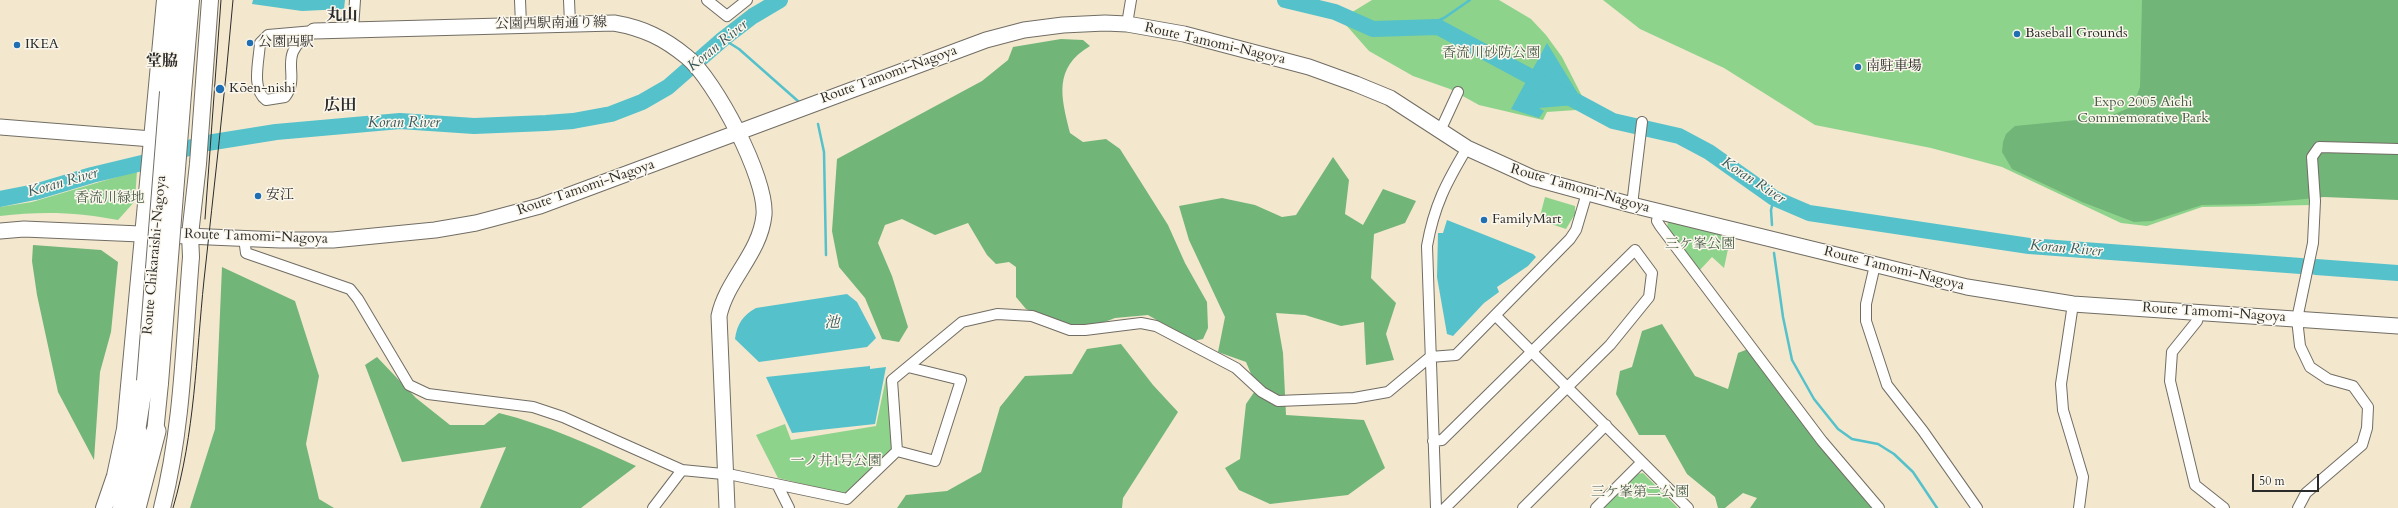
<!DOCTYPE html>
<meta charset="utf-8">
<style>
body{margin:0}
#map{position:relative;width:2398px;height:508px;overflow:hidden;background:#f3e7ce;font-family:Cardo,serif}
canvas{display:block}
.scale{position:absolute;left:2252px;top:474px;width:67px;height:18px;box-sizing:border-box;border:2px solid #2b2b2b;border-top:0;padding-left:5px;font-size:12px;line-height:14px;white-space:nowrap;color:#2b2b2b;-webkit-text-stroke:3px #fbf7ec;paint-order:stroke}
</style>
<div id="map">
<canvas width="2398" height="508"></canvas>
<div class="scale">50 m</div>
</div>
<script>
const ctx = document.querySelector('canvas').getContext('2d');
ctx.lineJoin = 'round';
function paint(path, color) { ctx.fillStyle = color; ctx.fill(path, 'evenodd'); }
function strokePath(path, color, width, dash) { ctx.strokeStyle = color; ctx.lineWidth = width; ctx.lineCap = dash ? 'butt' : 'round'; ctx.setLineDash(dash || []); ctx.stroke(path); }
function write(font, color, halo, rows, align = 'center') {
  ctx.font = font + ' Cardo,"Noto Serif JP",serif'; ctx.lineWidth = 3; ctx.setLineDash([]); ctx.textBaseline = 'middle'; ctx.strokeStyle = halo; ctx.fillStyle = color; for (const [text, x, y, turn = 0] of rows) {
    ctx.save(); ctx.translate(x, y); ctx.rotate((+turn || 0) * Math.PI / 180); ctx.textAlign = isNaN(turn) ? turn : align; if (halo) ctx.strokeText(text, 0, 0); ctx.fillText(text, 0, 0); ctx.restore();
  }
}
paint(new Path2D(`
 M1372 0H1499L1531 19 1546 35 1562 57 1583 98 1576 110 1547 112 1543 120 1479 105 1450 89 1413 76 1369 51 1346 25 1349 14Z
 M1603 0H2398L2328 103 2313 205 2202 207 2147 226 2121 223 2002 167 1931 148 1815 125 1724 68 1640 29Z
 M137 171 135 201 118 220C78 212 41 211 0 216V207L32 202Z
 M1545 197 1575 206V214L1566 229 1539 220Z
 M1668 220 1731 235 1724 268 1712 257 1699 271 1667 229Z
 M886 378 892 449 845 494 778 478 756 435 785 424 791 440 876 426Z
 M1643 473 1678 508H1603L1637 474Z`), '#8ed38c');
paint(new Path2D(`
 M2142 0H2398V200L2324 197 2255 204 2202 205 2152 221 2134 222 2082 202 2012 169 2002 152 2003 142 2006 134 2015 126 2108 117 2133 106 2140 87Z
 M1061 39 1083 40 1090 46C1053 68 1061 97 1070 133L1083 142 1106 139 1120 149 1168 225 1185 263 1207 302 1208 328 1203 339 1193 341 1148 315 1115 318 1094 326 1078 329 1026 309 1016 297V267L1009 262 996 264 987 255 968 223 935 235 902 219 885 225 878 243 892 276 908 327 899 342 882 339 865 298 839 267 832 231 837 159 982 81 1008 60 1013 47Z
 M1333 157 1349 180 1345 214 1363 225 1383 189 1416 201 1405 223 1374 234 1371 278 1396 303 1386 334 1394 360 1366 365 1364 322 1341 326 1305 315 1276 313 1283 353 1286 415 1364 420 1385 468 1348 495 1270 504 1239 490 1225 468 1240 459 1246 404 1257 388 1246 362 1218 352 1225 317 1189 240 1179 206 1222 198 1255 205 1282 217 1296 215Z
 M33 245 101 250 118 262 111 332 100 372 94 460 58 392 37 295 32 261Z
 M222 267 295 301 319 376 306 444 319 499 334 508H190L215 429Z
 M1662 324 1695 376 1728 389 1738 353 1748 349 1875 508H1750L1757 498 1743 493 1725 508H1718L1715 497 1687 474 1665 435H1639L1616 394 1620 371 1632 367 1642 331Z
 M1121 344 1153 385 1178 412 1123 498 1122 508H897L906 495 947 491 981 472 1000 407 1025 376 1072 374 1087 349Z
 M377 357 416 398 450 425H484L499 413C547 425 591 445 636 466L581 508H480L506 447 402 462 365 365Z`), '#72b578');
paint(new Path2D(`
 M253 0H345L344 9 302 11 252 4Z
 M1547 43 1580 97 1574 105 1539 108 1544 111 1539 118 1511 109Z
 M1447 220 1533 254 1536 257 1528 266 1497 287 1499 292 1484 303 1453 336 1447 334 1437 277 1438 233H1443Z
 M847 294 857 302 876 338 867 347 759 362 735 339C737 324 743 315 756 308Z
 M870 366V369L886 367 875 424 792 433 766 377Z`), '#54c1cb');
strokePath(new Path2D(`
 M1422 28 1444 18 1470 0
 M723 39 739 49 799 102
 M818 124 824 152 826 255
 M1772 225 1771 210 1774 198
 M1774 253 1783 317 1792 360 1814 399 1838 429 1852 439 1878 444 1894 454 1913 472 1937 508`), '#54c1cb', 2.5);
strokePath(new Path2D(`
 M1285 0 1335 12 1373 29 1438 27 1613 121 1679 136 1709 152 1774 198 1809 213 2029 246 2301 266
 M0 199 35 192 92 175 142 163 201 144 276 132 400 121 474 126 546 123 573 121 611 114 642 102 668 87 723 39 753 16 780 0
 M2316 267 2398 273`), '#54c1cb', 16);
const street = new Path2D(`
 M520 0 521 24
 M569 0 570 23
 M707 0 727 16 747 0
 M1127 24 1131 0
 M353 29 355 0
 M314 31C273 56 303 73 285 97L266 100C251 89 259 61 260 43L268 35Z
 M1440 131 1458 92
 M1632 205 1642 122
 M1659 211 1657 221 1660 226 1822 441 1879 508
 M244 238 246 253 350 289 358 299 409 385 428 394 533 407 563 417 682 470 733 475 847 499 897 451 892 380 962 322 997 314 1032 316 1070 330H1085L1141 323 1156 326 1236 368 1262 392 1278 401 1354 398 1388 392 1430 357 1456 355 1570 239 1576 230 1587 193
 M1875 265 1866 304V321L1887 385 1923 431 1977 508
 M2073 304 2061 384 2063 410 2083 477 2079 508
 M2200 311 2197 321 2172 352 2170 381 2195 485 2224 508
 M1496 316 1688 508
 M1433 441 1442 440 1635 250 1652 273 1649 297 1610 345 1445 508
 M897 451 935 461 961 380 908 367
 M778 486 789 508
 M653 508 682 470
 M1436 508 1427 246C1434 206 1446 183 1467 148
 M1523 508 1606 425
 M1596 508 1642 462
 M2298 508 2306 493 2362 445 2367 428 2368 407 2353 386 2328 379 2310 367 2300 346 2297 319 2313 243 2315 201 2312 157 2319 147 2398 149`);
const secondary = new Path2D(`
 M314 31 614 23C643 28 664 38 687 57 715 80 767 178 764 215 760 254 727 279 719 316L727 508
 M0 127 152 139
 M0 231 24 229 280 240H333L435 230 476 223 540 206 986 40 1024 30 1063 25 1105 23 1127 24 1184 34 1309 67 1356 84 1390 98 1467 148 1533 178 1632 205 1967 287 2073 304 2398 326`);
const primary = new Path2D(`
 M168 92 176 0
 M183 93 191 0
 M154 443 160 383
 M135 444 145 381
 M104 508 115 476 125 429 165 0
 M121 508 131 467
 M162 508C183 426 184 341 191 257L190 235 198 164 210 0`);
const highway = new Path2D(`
 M132 481 137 432
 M136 508 156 431`);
strokePath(street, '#716d64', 12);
strokePath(secondary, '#716d64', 17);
strokePath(primary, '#716d64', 18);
strokePath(highway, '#716d64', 21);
strokePath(street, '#fff', 10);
strokePath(secondary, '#fff', 15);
strokePath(primary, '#fff', 16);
strokePath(highway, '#fff', 19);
strokePath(new Path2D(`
 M205 219 221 0
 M173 508C195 433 196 357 204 280 214 187 225 94 233 0`), '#2b2b2b', 1);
const primaryBridge = new Path2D(`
 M145 381 168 92
 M160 383 183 93`);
strokePath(primaryBridge, '#716d64', 18, []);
strokePath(primaryBridge, '#fff', 16);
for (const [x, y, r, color] of [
 [2017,34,4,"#1f6fb2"],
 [250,43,4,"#1f6fb2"],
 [17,45,4,"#1f6fb2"],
 [1858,67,4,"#1f6fb2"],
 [220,89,5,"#1f6fb2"],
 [258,196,4,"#1f6fb2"],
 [1484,220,4,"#1f6fb2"]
]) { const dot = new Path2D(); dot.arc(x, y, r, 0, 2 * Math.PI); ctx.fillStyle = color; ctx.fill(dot); strokePath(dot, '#fbf7ec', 1.5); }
write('14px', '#2b2b2b', '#fbf7ec', [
 ["公園西駅南通り線",551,24,-1],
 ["Route Tamomi-Nagoya",1215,44,13],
 ["Route Tamomi-Nagoya",889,75,-20],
 ["Route Tamomi-Nagoya",586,188,-19],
 ["Route Tamomi-Nagoya",1580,189,16],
 ["Route Tamomi-Nagoya",256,237,2],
 ["Route Chikaraishi-Nagoya",155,255,-85],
 ["Route Tamomi-Nagoya",1894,269,14],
 ["Route Tamomi-Nagoya",2214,313,4]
]);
write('14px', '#2b2b2b', '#fbf7ec', [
 ["Baseball Grounds",2025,34],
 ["公園西駅",258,43],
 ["IKEA",25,45],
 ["南駐車場",1866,67],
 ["Kōen-nishi",229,89],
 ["安江",266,196],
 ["FamilyMart",1492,220]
], 'left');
write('14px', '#495d48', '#fbf7ec', [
 ["香流川砂防公園",1491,54],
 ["Expo 2005 Aichi",2143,103],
 ["Commemorative Park",2143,119],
 ["香流川緑地",110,199],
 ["三ケ峯公園",1700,245],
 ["一ノ井1号公園",836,462],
 ["三ケ峯第二公園",1640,493]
]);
write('italic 15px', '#37585b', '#fbf7ec', [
 ["Koran River",718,46,-39],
 ["Koran River",404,124],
 ["Koran River",1753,181,33],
 ["Koran River",63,183,-16],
 ["Koran River",2066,249,5],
 ["池",832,324]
]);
write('bold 16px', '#2b2b2b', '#fbf7ec', [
 ["丸山",342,16],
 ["堂脇",162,62],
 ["広田",340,106]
]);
</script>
